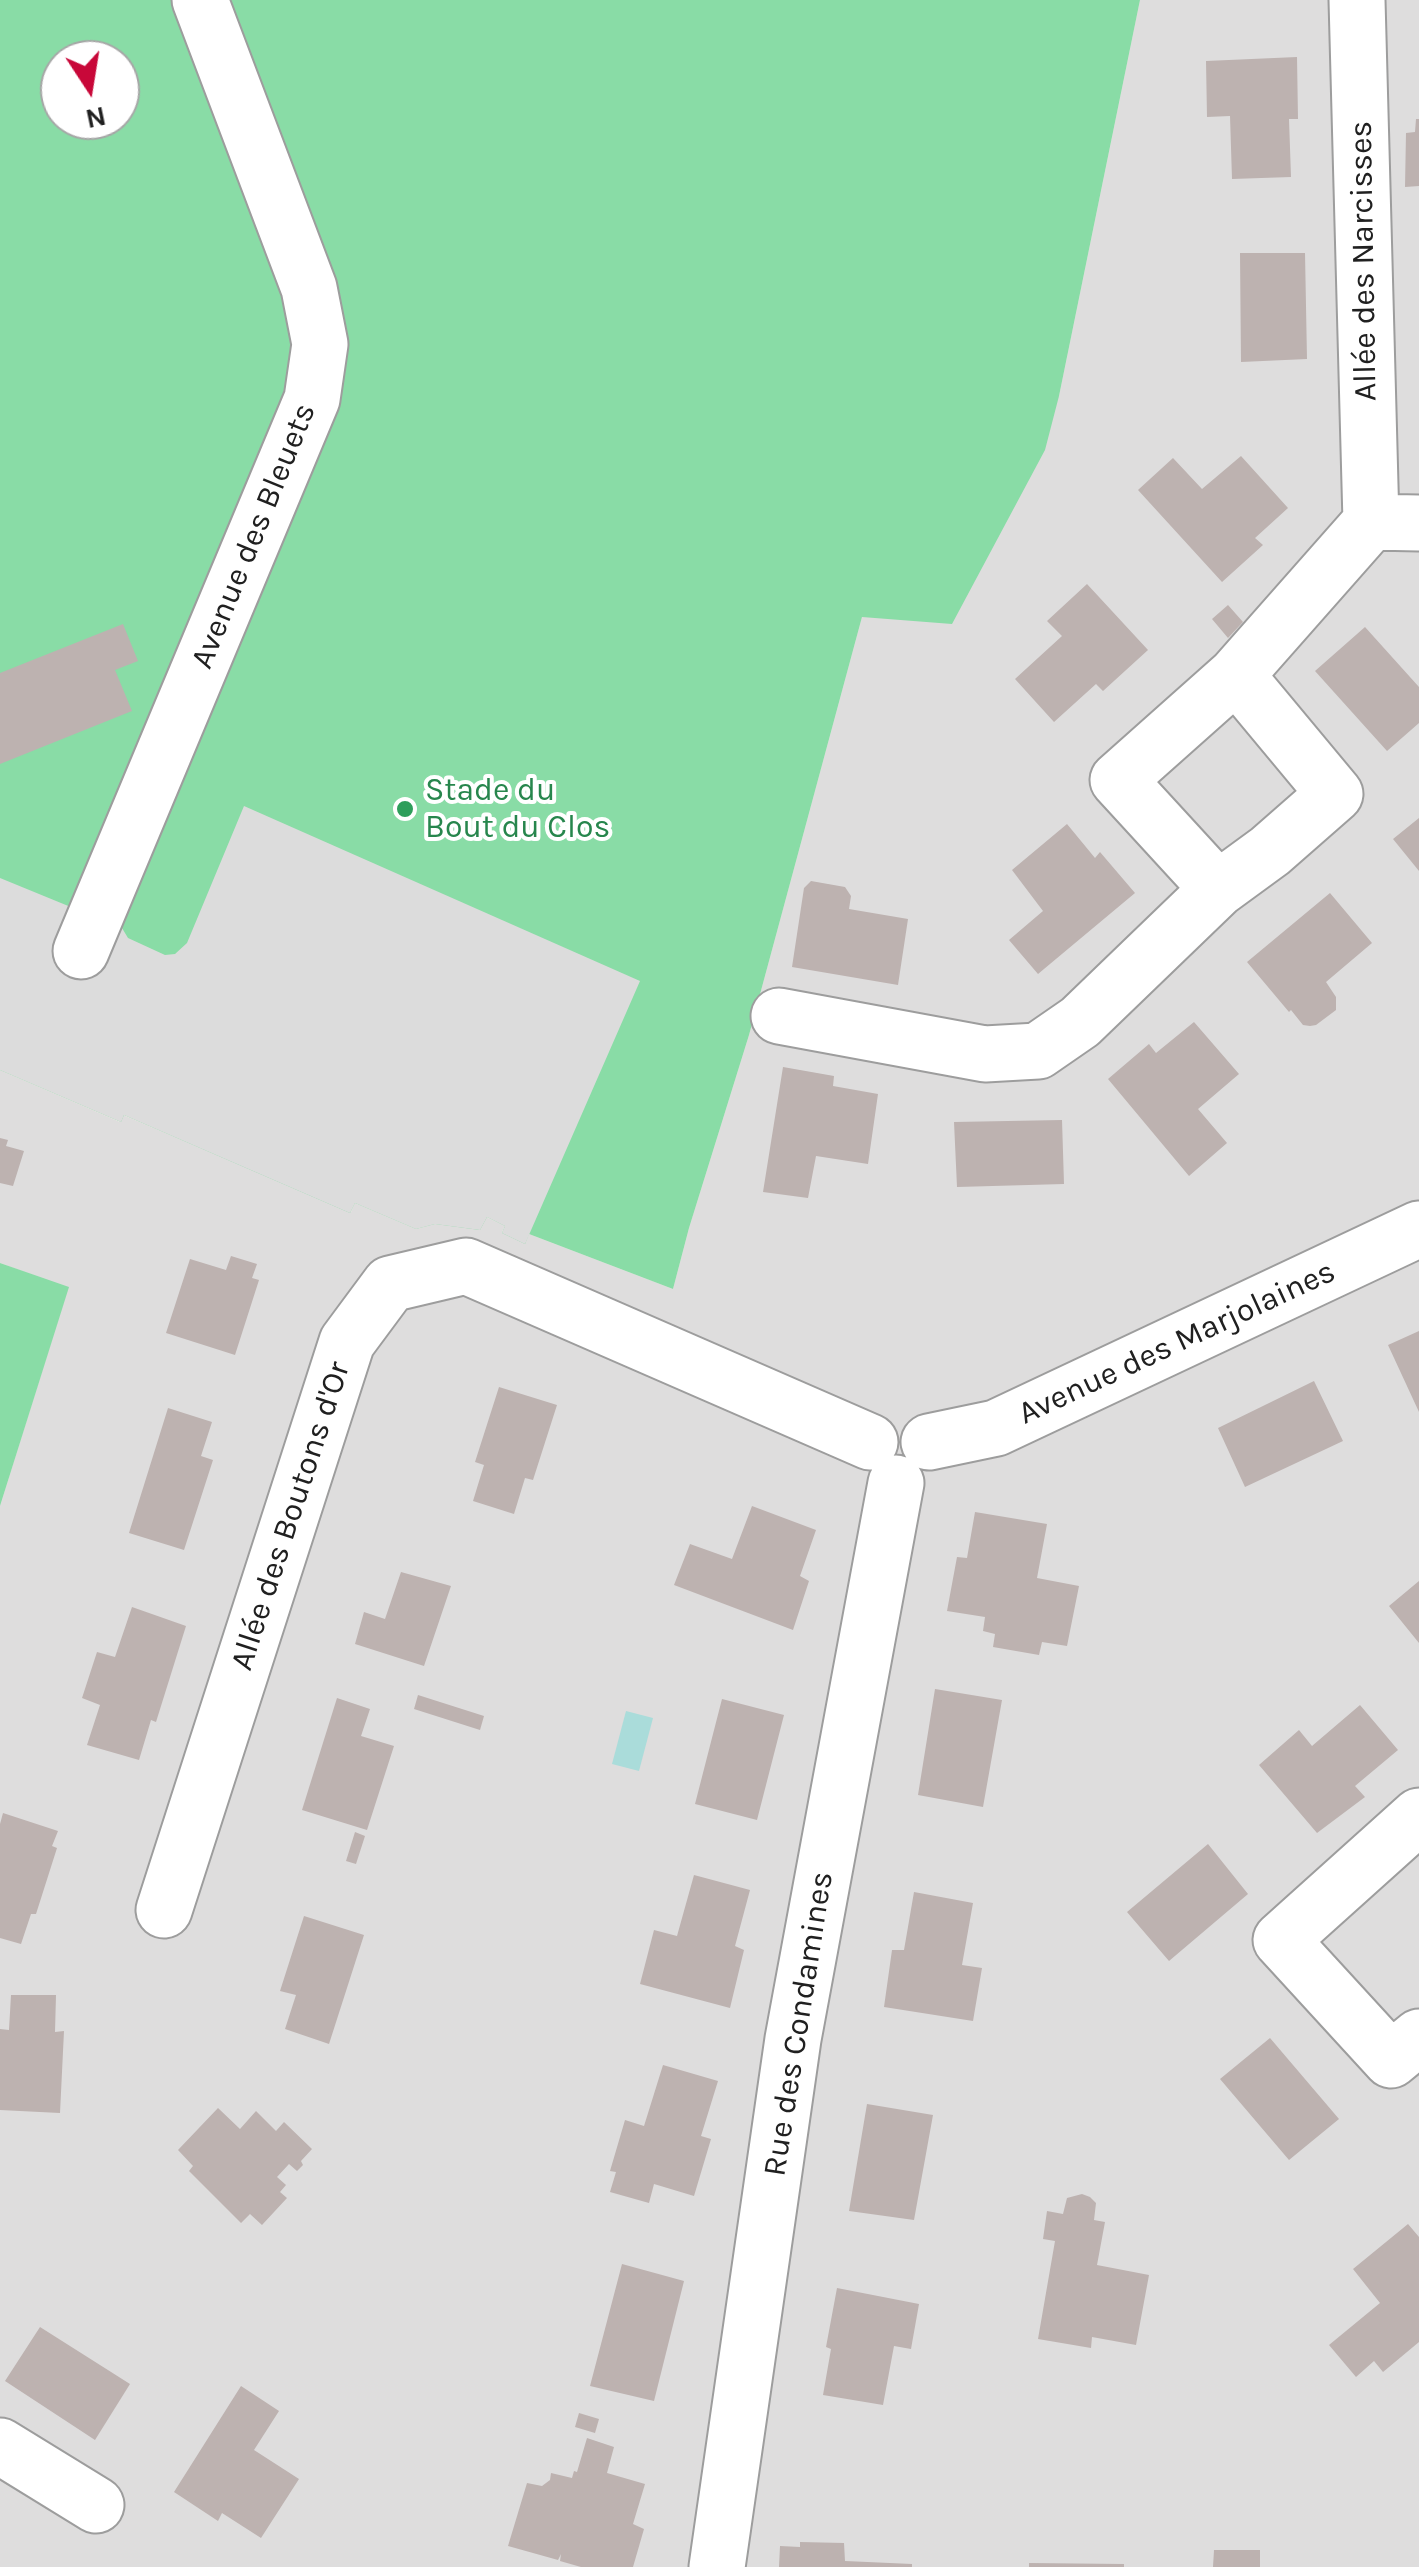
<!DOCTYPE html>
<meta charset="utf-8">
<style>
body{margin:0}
#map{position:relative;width:1419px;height:2567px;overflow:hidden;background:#f0ebe7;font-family:Karla,sans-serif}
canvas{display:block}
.north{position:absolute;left:40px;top:40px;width:100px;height:100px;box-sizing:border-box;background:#fff;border:2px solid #a6a6a6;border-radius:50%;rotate:168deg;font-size:28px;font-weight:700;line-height:40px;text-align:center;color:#202020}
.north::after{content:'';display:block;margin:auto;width:35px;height:45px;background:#c80839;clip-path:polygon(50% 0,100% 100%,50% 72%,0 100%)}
</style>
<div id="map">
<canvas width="1419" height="2567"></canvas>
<div class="north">N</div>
</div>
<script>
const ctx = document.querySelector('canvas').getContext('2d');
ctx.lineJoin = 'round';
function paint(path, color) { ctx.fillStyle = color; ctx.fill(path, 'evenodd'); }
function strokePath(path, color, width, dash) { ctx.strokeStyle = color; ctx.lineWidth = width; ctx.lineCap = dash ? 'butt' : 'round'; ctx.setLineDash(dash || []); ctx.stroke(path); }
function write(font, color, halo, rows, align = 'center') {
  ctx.font = font + ' Karla,sans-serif'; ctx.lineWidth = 8; ctx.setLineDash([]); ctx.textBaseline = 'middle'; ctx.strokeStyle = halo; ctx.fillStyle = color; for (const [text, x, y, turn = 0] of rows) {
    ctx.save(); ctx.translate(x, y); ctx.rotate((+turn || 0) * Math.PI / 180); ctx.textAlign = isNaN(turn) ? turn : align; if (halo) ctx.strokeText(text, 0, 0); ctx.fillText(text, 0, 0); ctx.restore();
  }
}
paint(new Path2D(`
 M1140 0H1419V2567H0V1506L68 1288 0 1263V1070L120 1122 123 1115 351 1212 355 1203 416 1229 435 1224 480 1229 486 1217 505 1226 502 1232 525 1243 529 1234 673 1289 689 1228 749 1035 862 617 1059 396Z`), '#dedddd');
paint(new Path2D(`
 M0 0H1140L1059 396 1045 450 952 624 862 617 749 1035 689 1228 673 1289 529 1234 525 1244 502 1233 505 1226 487 1217 480 1230 435 1224 416 1229 355 1203 350 1213 124 1115 121 1122 0 1070ZM60 60H120V120H60Z
 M0 1263 69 1287 0 1506Z`), '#89dca6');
paint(new Path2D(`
 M244 806 640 981 525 1244 502 1233 505 1226 487 1217 480 1230 435 1224 416 1229 355 1203 350 1213 124 1115 121 1122 0 1070V878L122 928 128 938 165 955 175 954 187 943Z`), '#dcdcdc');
paint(new Path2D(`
 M626 1711 653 1718 639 1771 612 1764Z`), '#aadcda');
paint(new Path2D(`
 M1297 57 1298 119H1289L1291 177 1232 179 1230 116 1207 117 1206 61Z
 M1416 119H1419V186L1405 187 1406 133 1415 132Z
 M1240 253H1305L1307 359 1241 362Z
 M1241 456 1288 508 1255 538 1263 545 1222 582 1138 490 1173 458 1202 489Z
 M1087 584 1148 650 1103 691 1096 684 1054 722 1015 679 1062 636 1047 621Z
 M1228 605 1243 622 1228 638 1212 619Z
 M123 624 138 661 115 670 132 711 0 764V673Z
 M1365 627 1419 687V723L1387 751 1315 671Z
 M1419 818V871L1393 839Z
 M1067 824 1095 858 1100 852 1135 893 1038 974 1009 940 1043 911 1012 870Z
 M811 881 845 887 851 896 849 909 908 919 898 985 792 967 804 888Z
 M1330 893 1372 943 1326 982 1336 997V1010L1316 1025 1310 1026 1303 1025 1291 1010 1289 1012 1247 962Z
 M1194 1022 1239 1074 1198 1109 1227 1143 1189 1176 1108 1079 1149 1044 1156 1053Z
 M783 1067 834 1076 833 1086 878 1094 868 1164 816 1156 808 1198 763 1192Z
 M1062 1120 1064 1184 957 1187 954 1122Z
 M0 1138 8 1140 6 1146 24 1151 13 1186 0 1183Z
 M231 1256 257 1264 252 1278 259 1280 235 1355 166 1333 190 1259 226 1270Z
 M1419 1331V1412L1388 1345Z
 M1314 1381 1343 1441 1245 1487 1218 1428Z
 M499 1387 557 1405 533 1480 525 1478 514 1514 473 1501 484 1465 475 1462Z
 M168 1408 212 1422 201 1456 213 1460 184 1550 129 1533Z
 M752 1506 816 1530 800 1576 809 1581 793 1630 674 1585 690 1544 732 1559Z
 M975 1512 1047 1524 1037 1578 1079 1586 1067 1646 1042 1642 1039 1655 993 1647 995 1634 983 1631 985 1617 947 1611 957 1557 967 1558Z
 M401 1572 451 1586 424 1666 355 1644 364 1612 385 1619Z
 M1419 1581V1643L1389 1606Z
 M132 1607 186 1626 156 1722 151 1720 139 1760 87 1745 100 1705 82 1698 97 1652 115 1657Z
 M935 1689 1002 1700 983 1807 918 1795Z
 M418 1695 484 1716 480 1730 414 1709Z
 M337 1698 370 1709 361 1736 394 1746 367 1830 302 1810Z
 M722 1699 784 1715 757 1820 695 1804Z
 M1360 1705 1398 1750 1355 1786 1365 1797 1317 1833 1259 1765 1299 1730 1312 1746Z
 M3 1813 58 1831 52 1846 57 1848 36 1914H31L21 1944 0 1938V1824Z
 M355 1832 365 1836 356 1864 346 1861Z
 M1208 1844 1248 1894 1169 1961 1127 1912Z
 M694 1875 750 1890 735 1946 744 1950 730 2008 640 1984 654 1930 677 1936Z
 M914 1892 973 1903 962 1965 982 1968 973 2021 884 2007 892 1950H904Z
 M304 1916 364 1935 329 2044 285 2029 296 1995 280 1991Z
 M11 1995H56L55 2032 64 2031 60 2113 0 2110V2029L9 2030Z
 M1270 2038 1339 2119 1289 2160 1220 2079Z
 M663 2065 718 2081 701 2136 711 2139 694 2196 654 2184 649 2203 610 2192 616 2172 610 2171 625 2120 644 2126Z
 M867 2104 933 2115 914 2220 849 2211Z
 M218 2108 240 2129 256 2111 276 2131 284 2122 312 2149 301 2161 303 2165 297 2171 289 2164 277 2177 286 2185 280 2192 287 2198 262 2225 250 2214 241 2223 189 2171 193 2166 178 2150Z
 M1082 2194 1090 2197 1096 2203 1094 2220 1105 2222 1097 2265 1149 2275 1136 2345 1092 2337 1091 2348 1038 2339 1055 2241 1043 2239 1047 2211 1063 2214 1067 2198Z
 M1408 2224 1419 2237V2342L1383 2372 1374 2361 1356 2377 1329 2345 1380 2303 1353 2269Z
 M622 2264 684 2281 654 2401 590 2386Z
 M837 2288 919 2304 911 2349 894 2346 883 2405 823 2395 831 2349 826 2347Z
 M40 2327 130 2384 95 2440 5 2381Z
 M241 2386 279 2411 254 2450 299 2479 261 2538 222 2513 218 2521 174 2492Z
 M579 2413 599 2419 595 2433 575 2427Z
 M587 2438 614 2447 607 2473 645 2484 633 2524 644 2529 633 2567H581L560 2561 561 2554 558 2560 508 2546 527 2483 542 2486 550 2480 551 2473 572 2478 574 2471 577 2472Z
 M800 2542 844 2543 845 2561 912 2564V2567H779L780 2546 800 2547Z
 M1214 2550H1260V2567H1213Z
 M1029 2563 1124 2564V2567H1029Z`), '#bdb2b0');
const minor = new Path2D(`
 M1357 0 1371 522
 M1236 675 1335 794 1270 851 1218 889 1118 780 1236 675 1371 522 1419 523
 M81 951 312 399 320 344 309 288 200 0
 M779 1016 985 1054 1038 1051 1080 1022 1218 889
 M929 1442 996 1428 1419 1229
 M1419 1816 1281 1940 1391 2060 1419 2037
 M164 1910 347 1342 390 1284 466 1266 870 1442
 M0 2446 96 2505
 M717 2567 793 2039 896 1483`);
strokePath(minor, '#9d9d9d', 59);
strokePath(minor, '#fff', 55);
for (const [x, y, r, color] of [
 [405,809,10,"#2e9e5b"]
]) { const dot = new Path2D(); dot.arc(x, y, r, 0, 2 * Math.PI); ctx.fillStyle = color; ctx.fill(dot); strokePath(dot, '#fff', 4); }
write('32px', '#202020', '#fff', [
 ["Allée des Narcisses",1364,261,-91],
 ["Avenue des Bleuets",254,536,-68],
 ["Avenue des Marjolaines",1177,1343,-25],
 ["Allée des Boutons d'Or",291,1516,-72],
 ["Rue des Condamines",799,2024,-81]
]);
write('32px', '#27864d', '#fff', [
 ["Stade du",425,791],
 ["Bout du Clos",425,828]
], 'left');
</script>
